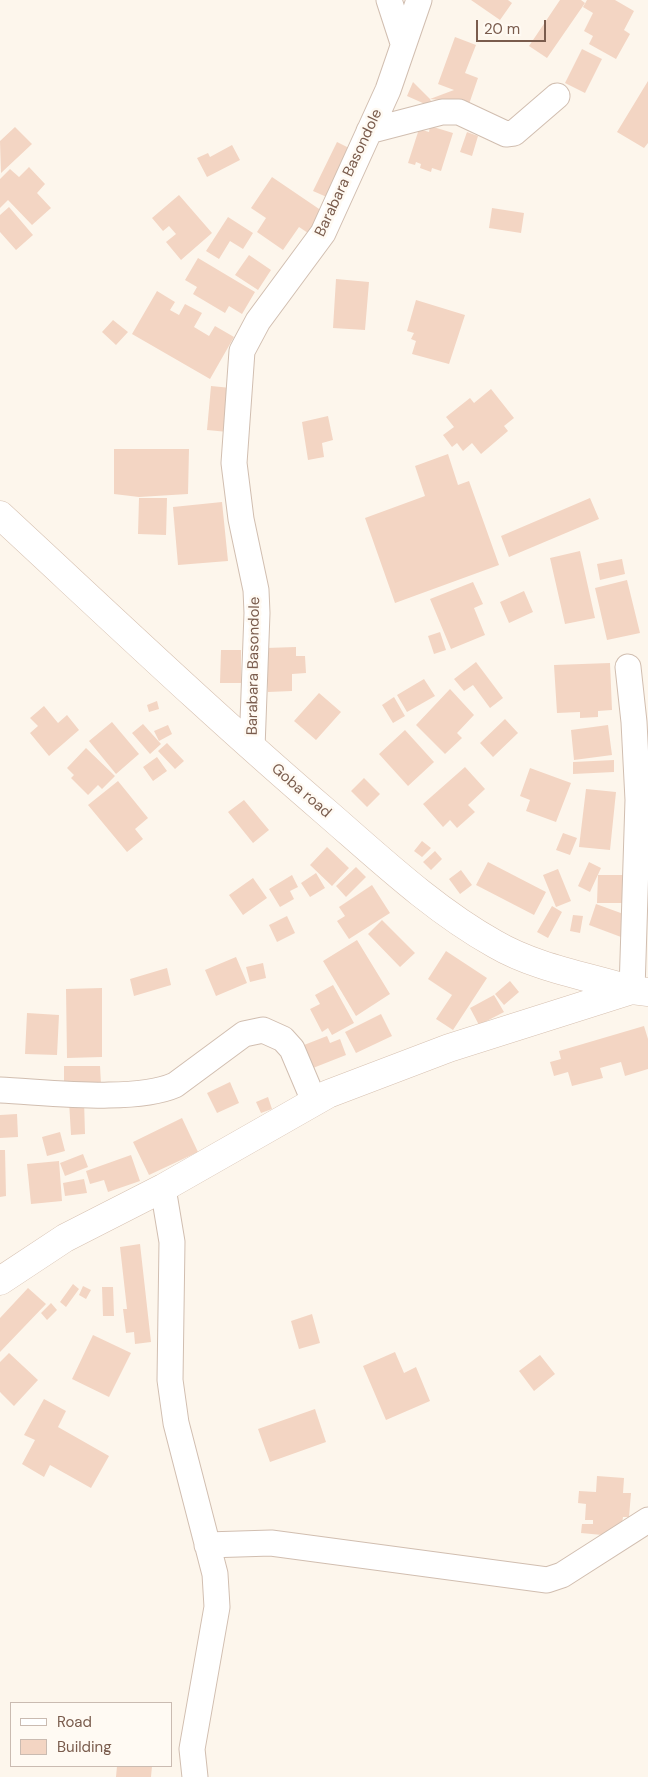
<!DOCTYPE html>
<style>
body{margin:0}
#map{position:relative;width:648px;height:1777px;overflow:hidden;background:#fdf6ec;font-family:"DM Sans",sans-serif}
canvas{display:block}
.legend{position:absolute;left:10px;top:1702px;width:162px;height:65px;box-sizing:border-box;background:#fffaf3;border:1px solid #cabbb1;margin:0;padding:6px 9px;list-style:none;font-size:15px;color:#7a5c4d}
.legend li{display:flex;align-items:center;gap:10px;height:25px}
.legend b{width:25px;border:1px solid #cabbb1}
.scale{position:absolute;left:476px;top:20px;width:70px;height:22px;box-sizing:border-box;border:2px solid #7a5c4d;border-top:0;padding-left:6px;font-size:15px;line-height:18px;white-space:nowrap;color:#7a5c4d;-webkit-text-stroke:4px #fffaf3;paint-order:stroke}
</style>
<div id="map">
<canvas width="648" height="1777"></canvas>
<ul class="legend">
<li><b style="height:6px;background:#fff"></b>Road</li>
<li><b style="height:14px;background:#f3d5c3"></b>Building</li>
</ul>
<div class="scale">20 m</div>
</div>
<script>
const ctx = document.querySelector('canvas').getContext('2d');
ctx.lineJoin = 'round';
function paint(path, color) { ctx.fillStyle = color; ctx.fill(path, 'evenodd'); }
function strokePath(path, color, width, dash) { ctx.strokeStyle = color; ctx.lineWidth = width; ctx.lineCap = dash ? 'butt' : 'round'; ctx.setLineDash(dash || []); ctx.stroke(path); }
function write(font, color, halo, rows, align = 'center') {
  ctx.font = font + ' "DM Sans",sans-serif'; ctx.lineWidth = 5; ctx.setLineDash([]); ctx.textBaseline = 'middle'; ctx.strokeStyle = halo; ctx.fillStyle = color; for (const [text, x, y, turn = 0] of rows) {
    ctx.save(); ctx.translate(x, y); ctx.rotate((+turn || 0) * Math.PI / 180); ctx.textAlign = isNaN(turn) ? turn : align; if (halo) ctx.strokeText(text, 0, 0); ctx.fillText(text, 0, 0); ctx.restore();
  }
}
paint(new Path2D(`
 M471 0H508L512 3 500 20Z
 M560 0H581L585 3 547 58 529 46Z
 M587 0H615L634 11 624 30 630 34 616 59 589 44 593 36 584 31 593 13 583 7Z
 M455 37 476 45 465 73 478 78 468 107 451 101 430 99 454 90 438 84Z
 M582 49 602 59 585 93 565 83Z
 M648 81V143L644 148 617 132Z
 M413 82 430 99 434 108 407 96Z
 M430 126 453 133 441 171 432 168 431 172 420 168 421 164 416 162 415 165 408 163 419 129 429 132Z
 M15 127 32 144 1 173 0 141Z
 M467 132 478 136 472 156 460 152Z
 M337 142 353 150 329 198 313 191Z
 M232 145 240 160 207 177 197 158 208 153 210 157Z
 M29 167 45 184 37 193 51 208 32 225 8 200 0 208V179L10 169 19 177Z
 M272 177 325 213 311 235 299 227 283 250 257 232 266 218 251 208Z
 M179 195 212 233 181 260 166 242 176 234 169 226 163 231 152 218Z
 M9 207 33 235 16 250 0 232V215Z
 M492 208 524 213 521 233 489 228Z
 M228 217 253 233 243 249 230 241 219 259 206 251Z
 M249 255 271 270 258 290 235 275Z
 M198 258 255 292 242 314 229 306 225 313 193 294 197 287 185 280Z
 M336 279 369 282 365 330 333 328Z
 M157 291 175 302 170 310 179 315 185 304 202 313 194 327 209 336 215 326 234 337 210 379 132 334Z
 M416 300 465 315 449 364 412 354 416 341 411 339 414 333 407 331Z
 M113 320 128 332 116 345 102 332Z
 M211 386 231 388 228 432 207 430Z
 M491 389 514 418 504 426 508 431 481 454 472 443 463 451 457 443 452 447 443 435 454 427 446 417 470 398 474 403Z
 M328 416 333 440 322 443 324 457 308 460 302 422Z
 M114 449H189L188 494 139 497 114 494Z
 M448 454 458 485 469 481 499 565 395 603 365 518 425 496 415 466Z
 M139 498H167L166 535 138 534Z
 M590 498 599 519 509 557 501 536Z
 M222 502 228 561 178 565 173 507Z
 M580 551 595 618 565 624 550 558Z
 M622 559 625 574 600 580 597 564Z
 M627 580 640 633 607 640 595 588Z
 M473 582 483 604 474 608 485 635 451 649 430 599Z
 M524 591 533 612 509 623 500 602Z
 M440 632 446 650 434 654 428 636Z
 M296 647V656H305L306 673 292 674V691L268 692 266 648Z
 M221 650H241V683H220Z
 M476 662 503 698 490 708 473 685 464 691 454 679Z
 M610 663 612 710 598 711V717L580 718V712L557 713 554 665Z
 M424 679 435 696 407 712 397 695Z
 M450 689 474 715 457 733 462 738 445 754 416 725Z
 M319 693 341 712 316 740 294 721Z
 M394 697 405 716 393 723 382 705Z
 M157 701 159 709 149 712 147 705Z
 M44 706 58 723 67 715 79 730 49 756 30 733 38 726 30 718Z
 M505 719 518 733 493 757 480 743Z
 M112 722 139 754 116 774 89 741Z
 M143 724 161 744 150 754 132 733Z
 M168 725 172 734 159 741 154 731Z
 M608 725 612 755 574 760 571 730Z
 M405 730 434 762 408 786 379 754Z
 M167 743 184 761 175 769 158 751Z
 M86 748 115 776 102 789 98 785 88 795 71 778 74 775 67 768Z
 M157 757 167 771 153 781 143 767Z
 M614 760V772L573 774V762Z
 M465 767 485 789 468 805 475 812 457 828 450 820 443 827 423 804Z
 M530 768 571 783 556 822 526 811 530 800 520 796Z
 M364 778 380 794 367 807 351 791Z
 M118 781 148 818 135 829 143 839 127 852 88 805Z
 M586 789 616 792 610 850 579 847Z
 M244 800 269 830 253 843 228 812Z
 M563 833 577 838 570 855 556 850Z
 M422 841 431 848 422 857 414 851Z
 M327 847 349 868 332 886 310 865Z
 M435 851 442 859 431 870 423 862Z
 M488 862 546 892 534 915 476 885Z
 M589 862 601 868 590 892 578 886Z
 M356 867 366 877 346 897 336 886Z
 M558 869 571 901 556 907 543 875Z
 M461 870 472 885 460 894 449 879Z
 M316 873 325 888 310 897 301 883Z
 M292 875 298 887 290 891 294 899 280 907 269 889Z
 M598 875H625L624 903H597Z
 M253 878 267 898 243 915 229 895Z
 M372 885 390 913 349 939 337 921 345 916 339 907Z
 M596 904 629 916 621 937 589 925Z
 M552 906 562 912 548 938 537 932Z
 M573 915 583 916 580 933 570 931Z
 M287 916 295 933 277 942 269 925Z
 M382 920 415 953 400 967 368 934Z
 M357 940 390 994 356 1016 323 961Z
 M446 951 487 978 453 1030 436 1019 452 995 428 979Z
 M236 957 247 983 216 996 205 970Z
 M263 963 266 978 250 982 246 967Z
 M167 968 171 985 134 996 130 979Z
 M510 981 519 992 504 1005 495 994Z
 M333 985 354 1023 332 1035 328 1028 322 1032 310 1009 320 1004 315 995Z
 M102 988V1057L67 1058 66 989Z
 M494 995 504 1012 479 1025 470 1008Z
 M27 1013 59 1015 57 1055 25 1054Z
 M381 1014 392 1036 356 1053 345 1032Z
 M644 1026 648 1039V1069L625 1076 621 1062 600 1068 603 1078 572 1086 568 1072 554 1076 550 1062 561 1059 559 1051Z
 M327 1036 330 1043 340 1039 346 1055 313 1068 304 1045Z
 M64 1066H100L101 1084H64Z
 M230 1082 239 1103 217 1113 207 1093Z
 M268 1097 272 1109 261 1113 256 1102Z
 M84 1100 85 1134 71 1135 69 1101Z
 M17 1114 18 1137 0 1138V1115Z
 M182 1118 198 1152 149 1175 133 1142Z
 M60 1132 65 1151 47 1156 42 1137Z
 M0 1150H5L6 1196 0 1197Z
 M83 1154 88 1167 65 1176 60 1163Z
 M131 1155 140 1181 108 1192 104 1180 90 1184 86 1171Z
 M59 1161 62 1201 31 1204 27 1164Z
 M84 1179 87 1193 65 1196 63 1183Z
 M140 1244 151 1342 135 1344 134 1332 126 1333 123 1309H127L120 1247Z
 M73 1284 79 1289 66 1307 60 1302Z
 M83 1286 91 1290 86 1299 79 1295Z
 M102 1287H113L114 1316H103Z
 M28 1288 46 1304 0 1352V1318Z
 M51 1303 57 1310 47 1320 41 1313Z
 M312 1314 320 1343 299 1349 291 1321Z
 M93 1335 131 1353 109 1397 72 1379Z
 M395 1352 404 1373 416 1367 430 1401 386 1420 363 1366Z
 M9 1353 38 1380 14 1406 0 1392V1362Z
 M540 1355 555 1374 534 1391 519 1371Z
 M44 1399 66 1411 58 1427 109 1456 91 1488 50 1465 44 1477 22 1464 35 1440 24 1435Z
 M315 1409 326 1442 270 1462 258 1429Z
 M597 1476 624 1478 623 1493H631L629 1517H623L621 1530 613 1536 581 1533 582 1524H593V1520H585L586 1504 578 1503 579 1491 596 1492Z
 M117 1766H152L151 1777H116Z`), '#f3d5c3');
const street = new Path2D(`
 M389 0 403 43
 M369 131 442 112H459L506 134 514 133 557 96
 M628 667 634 722 638 800 632 990
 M252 748 257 613 256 590 241 519 234 463 242 351 258 321 323 233 388 90 419 0
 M0 1090C47 1092 134 1103 175 1085L244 1034 263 1030 283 1039 292 1049 314 1101
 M163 1188 172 1242 170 1380 176 1423 215 1574 217 1607 192 1749 195 1777
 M207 1545 271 1543 547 1580 562 1575 648 1520`);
const secondary = new Path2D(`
 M0 515C108 615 215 717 327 813 380 859 434 910 495 944 536 968 587 976 632 990L648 992
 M0 1281 65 1238 163 1188 328 1094 449 1048 632 990`);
strokePath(street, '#d1beb0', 27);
strokePath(secondary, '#d6c0b0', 29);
strokePath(street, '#fff', 25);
strokePath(secondary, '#fff', 28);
write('15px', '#7a5c4d', '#fffaf3', [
 ["Barabara Basondole",349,173,-65],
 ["Barabara Basondole",254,666,-89],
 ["Goba road",301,791,41]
]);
</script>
